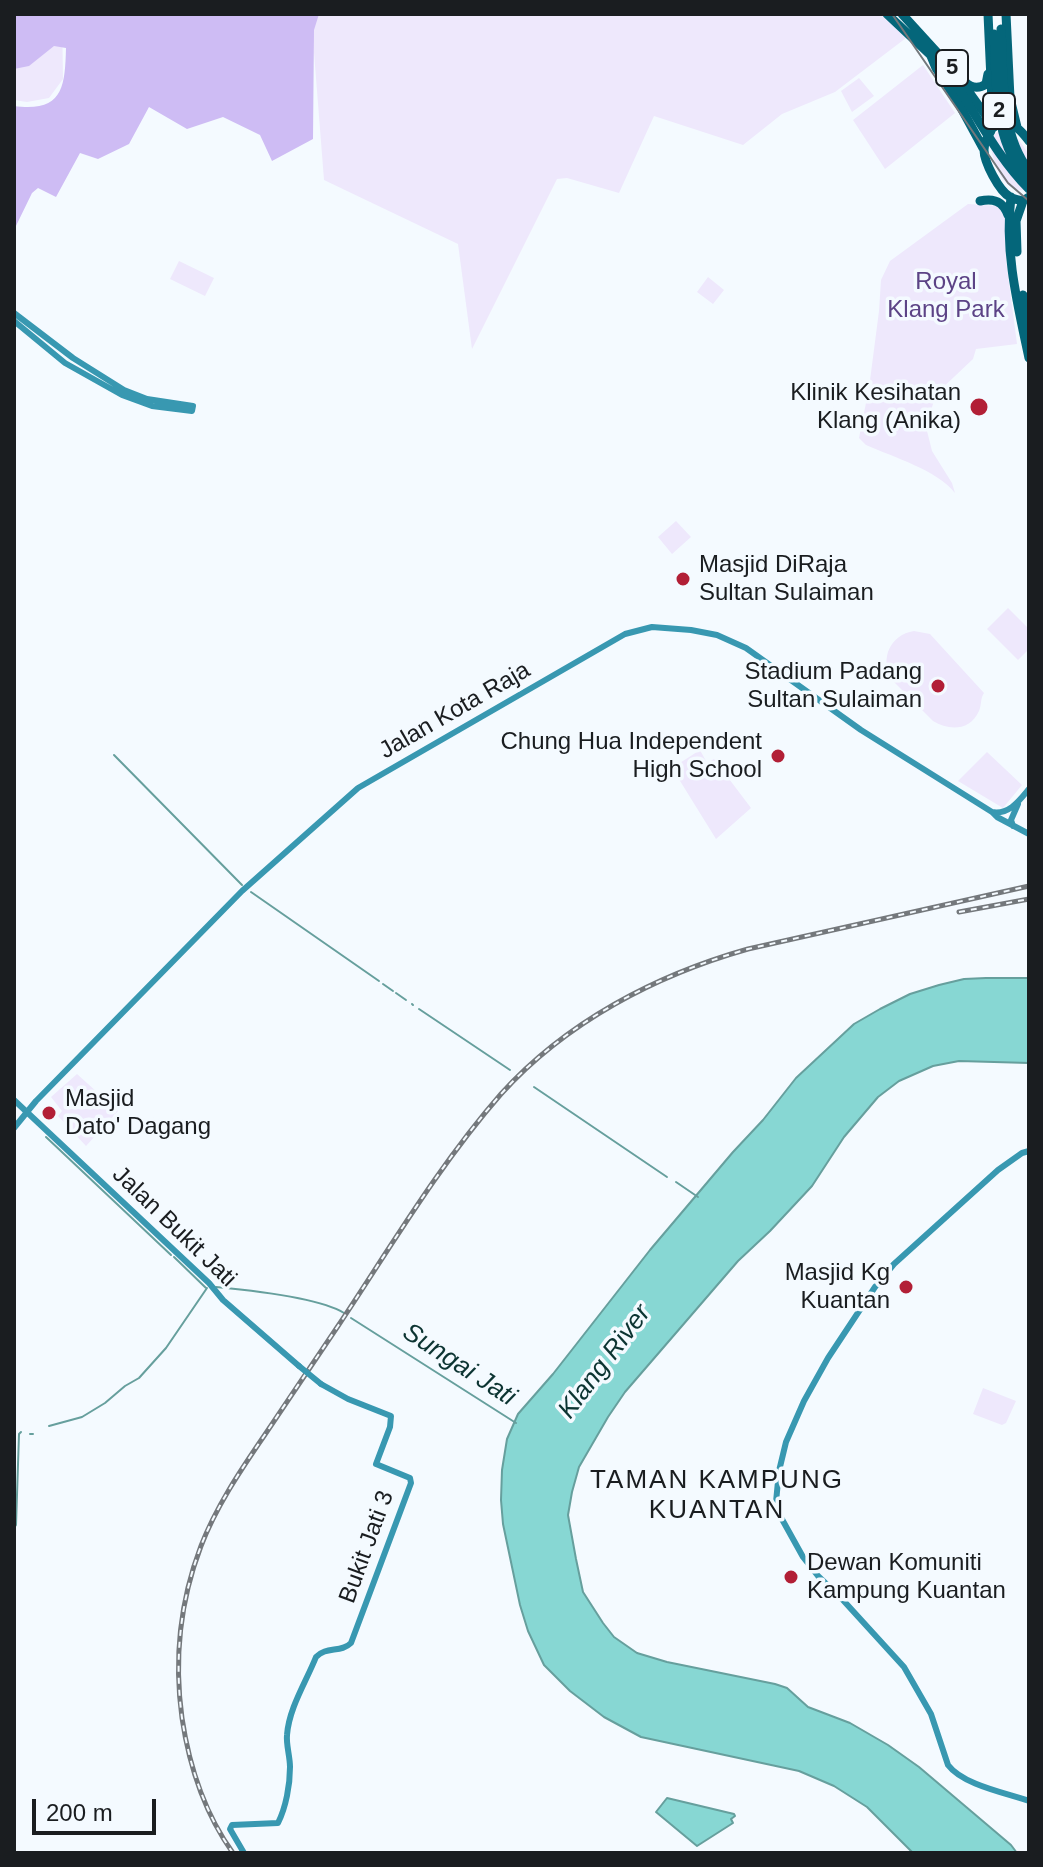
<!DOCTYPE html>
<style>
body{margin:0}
#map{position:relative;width:1043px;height:1867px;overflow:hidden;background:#f4faff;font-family:Helvetica,sans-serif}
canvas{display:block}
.frame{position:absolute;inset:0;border:16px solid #1a1d20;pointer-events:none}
.scale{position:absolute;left:32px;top:1799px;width:124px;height:36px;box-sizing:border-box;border:4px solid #1a1d20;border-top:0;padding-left:10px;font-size:24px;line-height:28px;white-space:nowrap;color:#1a1d20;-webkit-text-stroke:6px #f4faff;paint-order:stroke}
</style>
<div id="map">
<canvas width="1043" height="1867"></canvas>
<div class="frame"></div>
<div class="scale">200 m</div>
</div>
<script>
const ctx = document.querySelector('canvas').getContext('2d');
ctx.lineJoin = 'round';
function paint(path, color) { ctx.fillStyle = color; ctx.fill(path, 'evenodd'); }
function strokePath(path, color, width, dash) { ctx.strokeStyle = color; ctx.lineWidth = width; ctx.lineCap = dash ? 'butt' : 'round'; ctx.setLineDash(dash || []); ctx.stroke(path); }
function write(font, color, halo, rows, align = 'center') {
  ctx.font = font + ' Helvetica,sans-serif'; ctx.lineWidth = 7; ctx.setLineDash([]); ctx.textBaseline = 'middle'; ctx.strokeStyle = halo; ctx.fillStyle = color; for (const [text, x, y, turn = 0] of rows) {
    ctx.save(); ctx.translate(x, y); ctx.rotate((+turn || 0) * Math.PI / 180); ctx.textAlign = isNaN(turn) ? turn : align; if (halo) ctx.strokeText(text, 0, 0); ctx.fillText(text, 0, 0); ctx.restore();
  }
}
paint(new Path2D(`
 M14 14H62L63 79 49 98 27 102 14 100Z
 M317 14H883L906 38 835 92 782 114 743 145 654 116 619 193 567 178 557 179 472 349 458 244 324 180 312 27Z
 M923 65 955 113 885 169 853 120Z
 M859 78 874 96 852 112 841 91Z
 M999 131 1013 132 1029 154V189C1004 197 993 163 990 143L995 134Z
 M968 204 998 206 1005 217 1006 260 1017 344 976 349 973 359 936 394 926 427 932 451 952 483 955 493C937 470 893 457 866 445L859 438 869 388 879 311 881 280 890 261Z
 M179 261 214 278 205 296 170 279Z
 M708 277 724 290 713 304 697 292Z
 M676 521 691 537 672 554 658 537Z
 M1008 608 1029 629V649L1018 660 987 629Z
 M914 631 930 634 984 693C980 699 982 704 979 711 970 731 949 731 933 721L891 679C880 658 890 635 914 631Z
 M700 750 707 763 714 759 751 808 716 839 672 768Z
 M987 752 1022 785 1003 808 958 781Z
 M77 1074 118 1111 86 1146 58 1116 62 1111 51 1097Z
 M983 1388 1016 1401 1006 1423 1002 1425 973 1414Z`), '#eee8fc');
paint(new Path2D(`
 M14 14H319L314 30 313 139 272 161 260 135 223 117 187 129 149 107 129 144 98 159 80 153 56 197 38 188 32 193 14 230V106C62 112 65 89 66 48L54 46 29 66 14 69Z`), '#cebcf4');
const water = new Path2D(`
 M986 978H1029V1063L959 1061 933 1066 899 1081 878 1097 844 1137 812 1186 770 1231 738 1261 625 1392 608 1417 579 1467 572 1492 568 1515 576 1559 583 1592 603 1623 614 1637 637 1653 667 1662 775 1684 787 1688 808 1707 850 1723 888 1745 919 1767 1011 1845 1017 1853H913L867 1807 834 1786 799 1771 641 1737 604 1717 570 1691 544 1665 528 1631 520 1605 503 1524 501 1500 502 1470 507 1439 518 1414 553 1374 650 1250 733 1152 763 1120 796 1078 854 1024 880 1009 910 994 939 985 964 979Z
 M667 1798 734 1814 735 1816 731 1819 733 1823 697 1846 656 1812Z`);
paint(water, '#87d7d3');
strokePath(water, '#669f9d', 2);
strokePath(new Path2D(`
 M114 755 242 885
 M251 892 379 981
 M383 984 393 991
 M396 993 406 1000
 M412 1004 413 1005
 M419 1009 510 1070
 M534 1087 667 1177
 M46 1137 171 1255
 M676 1182 698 1197
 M174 1257 206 1288
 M216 1287C248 1290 318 1297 344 1313
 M351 1318 516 1423
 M49 1426 82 1417 105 1403 125 1386 139 1378 166 1348 207 1288
 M30 1434H33
 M14 1528 16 1525 19 1434 21 1432`), '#669f9d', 2);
strokePath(new Path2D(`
 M14 313 73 358 124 390 147 399 193 406 192 411 152 406 122 395 65 363 14 321
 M992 812C1009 815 1019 801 1029 789
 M1013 826 1011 820 1018 804
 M14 1100 209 1283 223 1300 299 1366
 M14 1128 36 1101 242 891 358 788 625 634 652 627 691 630 717 635 746 648 861 730 992 812 997 817 1029 834
 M1029 1151 1022 1153 998 1170 894 1264 875 1287 828 1358 804 1401 786 1442 779 1471 776 1502 778 1512 803 1557 818 1576 842 1599 904 1667 931 1714 948 1765C963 1785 1006 1793 1029 1801
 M244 1853 230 1829 232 1825 278 1823C286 1807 290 1785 290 1767 290 1756 286 1745 287 1735 289 1708 306 1682 316 1657 326 1646 341 1653 351 1643L411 1483 410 1478 376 1464 390 1427 391 1416 348 1399 321 1384`), '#3898b1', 6);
strokePath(new Path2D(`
 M887 14 939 63 953 80
 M902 14 954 71 994 127
 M988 14 993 124
 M1006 14 1010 98 1017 127
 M931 56 936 68 958 102 983 148
 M965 82C971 88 979 89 986 84L988 74
 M1003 125C1016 123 1022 132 1029 141
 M991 131C987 137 984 143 984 150 984 162 999 191 1010 197 1013 199 1019 200 1023 201L1029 197
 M1011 197C1004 251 1018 306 1029 358
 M980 201C993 198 1003 201 1008 215
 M1017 252 1016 221 1023 201
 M1023 295 1029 325`), '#04667a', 9);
strokePath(new Path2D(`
 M892 14 1008 183 1029 201`), '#74787c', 2);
const rail = new Path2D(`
 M959 912 1029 899
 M233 1853C205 1814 189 1765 182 1718 174 1660 180 1601 201 1546 216 1507 240 1471 264 1436 288 1400 313 1363 338 1326 390 1248 439 1165 501 1094 566 1022 656 975 748 949L1029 886`);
strokePath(rail, '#74787c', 5);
strokePath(rail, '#f4faff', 2, [6]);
strokePath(new Path2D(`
 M299 1366 321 1384`), '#3898b1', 6);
strokePath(new Path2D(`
 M1001 29C1004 77 999 131 1029 171
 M994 34C997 83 992 143 1029 180
 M953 80C977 116 998 158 1029 189`), '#04667a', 9);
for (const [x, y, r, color] of [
 [979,407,10,"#b21f36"],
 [683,579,8,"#b21f36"],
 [938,686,8,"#b21f36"],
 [778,756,8,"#b21f36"],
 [49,1113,8,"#b21f36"],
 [906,1287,8,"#b21f36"],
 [791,1577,8,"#b21f36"]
]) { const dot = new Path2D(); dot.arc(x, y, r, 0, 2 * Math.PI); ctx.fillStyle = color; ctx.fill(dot); strokePath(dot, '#f4faff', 3); }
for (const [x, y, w] of [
 [952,68,32],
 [999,111,32]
]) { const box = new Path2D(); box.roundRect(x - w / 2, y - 18, w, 36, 6); ctx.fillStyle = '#f4faff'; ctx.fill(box); strokePath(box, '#1a1d20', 2); }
write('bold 22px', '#1a1d20', null, [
 ["5",952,68],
 ["2",999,111]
]);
write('24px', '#5c4386', '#f4faff', [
 ["Royal",946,282],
 ["Klang Park",946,310]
]);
write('24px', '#1a1d20', '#f4faff', [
 ["Klinik Kesihatan",961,393],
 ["Klang (Anika)",961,421],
 ["Masjid DiRaja",699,565,"left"],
 ["Sultan Sulaiman",699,593,"left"],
 ["Stadium Padang",922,672],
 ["Sultan Sulaiman",922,700],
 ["Chung Hua Independent",762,742],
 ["High School",762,770],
 ["Masjid",65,1099,"left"],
 ["Dato' Dagang",65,1127,"left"],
 ["Masjid Kg",890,1273],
 ["Kuantan",890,1301],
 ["Dewan Komuniti",807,1563,"left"],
 ["Kampung Kuantan",807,1591,"left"]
], 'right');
write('24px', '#1a1d20', '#f4faff', [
 ["Jalan Kota Raja",455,711,-30],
 ["Jalan Bukit Jati",174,1227,44],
 ["Bukit Jati 3",367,1547,-70]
]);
write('italic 26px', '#0c3432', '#f4faff', [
 ["Klang River",605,1362,-53],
 ["Sungai Jati",459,1365,33]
]);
ctx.letterSpacing = '2px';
write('26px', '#1a1d20', '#f4faff', [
 ["TAMAN KAMPUNG",717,1481],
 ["KUANTAN",717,1511]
]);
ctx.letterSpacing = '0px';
</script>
